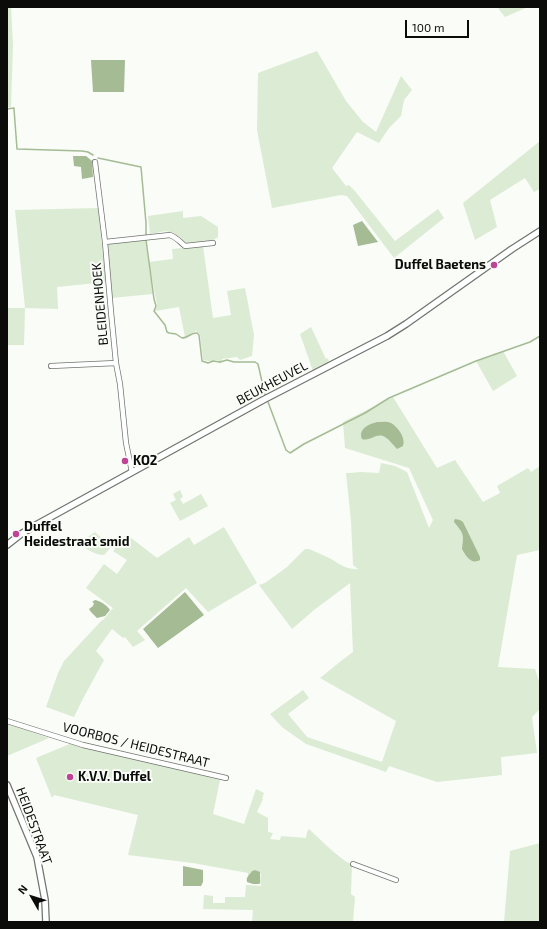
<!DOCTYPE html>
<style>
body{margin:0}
#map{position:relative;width:547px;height:929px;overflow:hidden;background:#f9fcf7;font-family:"Exo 2",sans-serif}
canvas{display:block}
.frame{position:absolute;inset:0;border:8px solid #0b0c0a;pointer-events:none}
.north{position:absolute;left:12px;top:877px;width:40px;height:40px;-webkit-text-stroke:3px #f9fcf7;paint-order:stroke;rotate:309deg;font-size:11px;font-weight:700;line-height:16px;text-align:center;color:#0b0c0a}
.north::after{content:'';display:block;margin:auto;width:14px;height:18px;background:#0b0c0a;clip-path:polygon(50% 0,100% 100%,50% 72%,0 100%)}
.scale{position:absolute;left:405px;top:20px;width:64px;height:18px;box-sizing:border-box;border:2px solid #0b0c0a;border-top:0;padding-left:5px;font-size:12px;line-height:14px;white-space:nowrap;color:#0b0c0a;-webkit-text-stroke:3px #f9fcf7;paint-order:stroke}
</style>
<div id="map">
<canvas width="547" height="929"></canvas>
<div class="frame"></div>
<div class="north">N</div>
<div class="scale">100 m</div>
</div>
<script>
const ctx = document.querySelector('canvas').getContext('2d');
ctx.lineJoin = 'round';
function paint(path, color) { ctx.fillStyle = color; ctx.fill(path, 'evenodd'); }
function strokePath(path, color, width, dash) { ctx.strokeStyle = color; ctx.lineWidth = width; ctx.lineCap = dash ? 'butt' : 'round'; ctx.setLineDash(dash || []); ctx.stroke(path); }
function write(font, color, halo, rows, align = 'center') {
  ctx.font = font + ' "Exo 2",sans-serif'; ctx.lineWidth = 4; ctx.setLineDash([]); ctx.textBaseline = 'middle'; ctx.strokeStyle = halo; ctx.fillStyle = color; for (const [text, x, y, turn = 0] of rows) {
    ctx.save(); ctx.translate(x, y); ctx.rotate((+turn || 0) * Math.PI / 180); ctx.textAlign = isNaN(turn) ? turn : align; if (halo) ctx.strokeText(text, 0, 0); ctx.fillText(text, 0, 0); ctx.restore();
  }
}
paint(new Path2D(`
 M7 7H11L13 45 11 107H7Z
 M497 7H528L505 17Z
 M317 51 346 101 363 122 376 132 401 76 412 90 404 100 401 116 389 128 379 143 357 132 332 168 346 186 349 185 354 190 395 241 438 209 444 218 394 258 347 196 341 195 272 208 257 130 258 73Z
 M540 141V189L534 192 525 178 490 200 497 227 475 240 463 203Z
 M98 208 106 282 57 287 58 309 25 308 24 345H7V308H25L15 210Z
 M183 211V218L201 216 218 227V237L212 241 195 244 185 243 174 233 166 231 150 234 148 216Z
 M145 239 153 294 111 298 107 246 110 243Z
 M203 246 213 318 231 315 227 291 245 288 254 335 252 356 240 360 237 357 222 359V362L219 364 218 360 209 361 203 360 200 334 196 331 185 337 179 307 155 311 157 305 149 262 173 259 172 249Z
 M311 327 326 359 328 358 329 363 313 371 300 334Z
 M503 351 517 376 493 391 476 361Z
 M393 397 437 468 455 460 483 502 500 493 497 486 528 468 531 472 540 466V550L517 555 498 667 535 669 540 684V709L532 717 537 753 501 757 502 775 437 782 389 766 386 772 306 744 299 739 282 727 270 714 303 690 309 698 288 714 307 737 382 762 396 721 320 678 341 661 353 652 350 583 314 610 292 629 259 585 265 583 287 567 305 549H309C315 552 321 554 327 557 340 563 342 569 358 569L353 565 351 521 346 473H351L360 472 379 473 381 463 395 466 407 472 429 528 433 520 409 468 345 448 343 422Z
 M180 490 183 497 180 499 183 504 201 494 208 506 180 521 170 503 176 500 173 494Z
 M224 527 257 583 208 612 186 588 137 631 145 640 133 647 125 637 123 638 112 629 96 651 104 660C94 679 83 697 74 717L46 707 58 673 64 661 102 620H103L113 608 86 588 104 564 117 574 127 560 113 551 126 534 157 558 189 537 194 545Z
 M95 532 111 547 104 555C95 555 86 549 79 543Z
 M7 723 49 738 7 756Z
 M72 743 220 780 213 814 244 824 256 789 264 793 262 799H263L257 812 268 818V832L273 833 270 839 280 840 281 836 306 838 307 832 309 829C323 842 336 856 352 865L351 894 355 897 353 922H252L253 910 203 909 204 895 213 896V903H225V897H245L246 885 261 886 260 881 261 874 255 870 252 871 251 874 248 875V873L193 863 128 855 138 815 54 795 52 798 36 758Z
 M540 843V922H504L510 851Z`), '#dcebd3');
paint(new Path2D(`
 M91 60H125L124 92H93Z
 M73 156H86L92 161 93 177 82 179 81 167 74 166Z
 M362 221 378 242 358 246 353 225Z
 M377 422C381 422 387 421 391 423 398 427 406 438 403 446L397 449C393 445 390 440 385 437 376 432 371 442 362 439 358 429 369 424 377 422Z
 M455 519 460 520 463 522 480 557V560C471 565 466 556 462 549 464 534 464 534 454 522V521Z
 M185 592 204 615 158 648 143 629Z
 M95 600C100 601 107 605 110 610L105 616 97 618 91 612 89 609 93 606 94 603 92 602Z
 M183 866 203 870V882L201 886H183Z
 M255 870 260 872V883L259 884H253L247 882C246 876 249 876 252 871Z`), '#a4bb94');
strokePath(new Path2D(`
 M7 109 14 108V109L17 149 82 151 88 152 93 155
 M98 158 141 167 146 223V235
 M146 240 154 299 156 306 154 311 165 325 167 332 169 333 176 334 182 338C188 338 192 332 197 333L199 335 202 361 208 363 213 361 220 362 227 360 234 362H255L258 364 265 395
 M268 402 286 450 290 453 304 444 365 413 389 398 476 361 530 342 540 336`), '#a4bb94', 1.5);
const minor = new Path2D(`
 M95 162 105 242 111 312 116 363 120 384 126 443 132 472
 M105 242 170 235C176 237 180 242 185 246L213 243
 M51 366 116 363
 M7 721 83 745 226 778
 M353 864 396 880`);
const tertiary = new Path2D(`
 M7 545 21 534 36 525 263 400 387 336 406 324 512 249 540 231
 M7 785 37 857 45 900 46 922`);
strokePath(minor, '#727470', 6);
strokePath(tertiary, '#727470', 8);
strokePath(minor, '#fff', 4.5);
strokePath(tertiary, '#fff', 5.5);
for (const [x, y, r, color] of [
 [494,265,4,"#be4496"],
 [125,461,4,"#be4496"],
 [16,534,4,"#be4496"],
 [70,777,4,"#be4496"]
]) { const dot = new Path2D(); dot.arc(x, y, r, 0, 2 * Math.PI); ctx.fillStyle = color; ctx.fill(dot); strokePath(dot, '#f9fcf7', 1.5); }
write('bold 13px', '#0b0c0a', '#f9fcf7', [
 ["Duffel Baetens",486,265,"right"],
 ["KO2",133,461],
 ["Duffel",24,527],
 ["Heidestraat smid",24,542],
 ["K.V.V. Duffel",78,777]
], 'left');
write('13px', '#0b0c0a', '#f9fcf7', [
 ["BLEIDENHOEK",100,304,-95],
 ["BEUKHEUVEL",272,383,-28],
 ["VOORBOS / HEIDESTRAAT",136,745,14],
 ["HEIDESTRAAT",34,826,70]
]);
</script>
